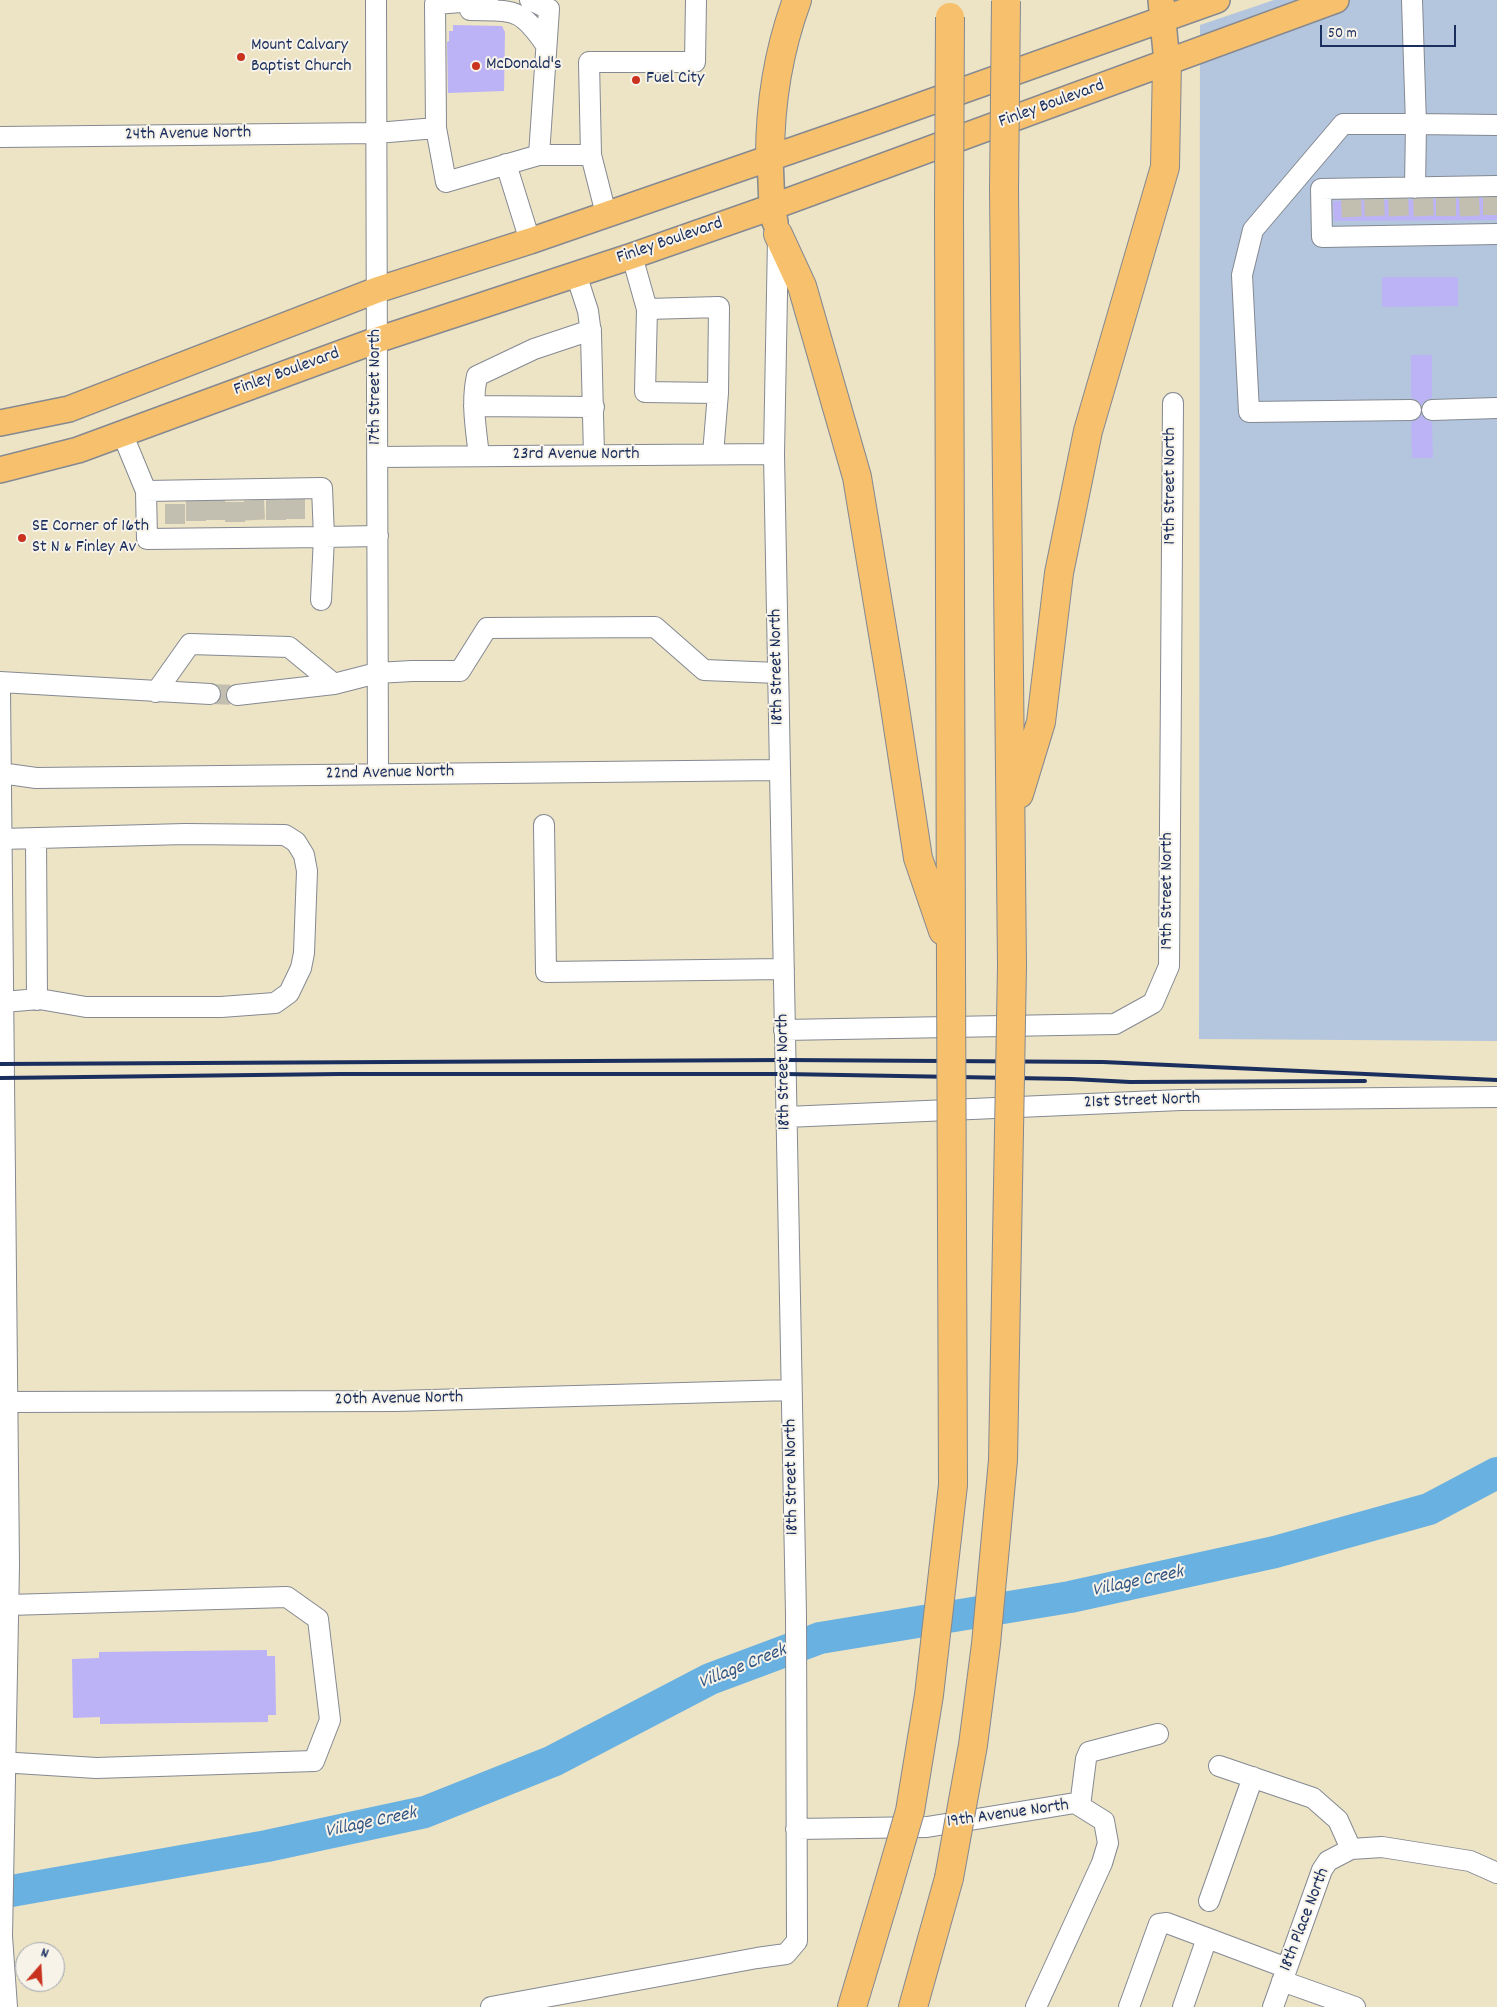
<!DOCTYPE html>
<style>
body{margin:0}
#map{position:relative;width:1497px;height:2007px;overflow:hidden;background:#ede3c5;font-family:Dekko,sans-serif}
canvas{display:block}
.north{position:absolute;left:15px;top:1942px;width:50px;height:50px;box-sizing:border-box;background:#f7f3e8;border:1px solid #9fa5b1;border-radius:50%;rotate:19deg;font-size:14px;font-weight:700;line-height:20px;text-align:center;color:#1b2f5e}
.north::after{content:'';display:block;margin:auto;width:18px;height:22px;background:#c8321e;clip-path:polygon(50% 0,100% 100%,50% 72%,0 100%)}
.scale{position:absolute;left:1320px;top:25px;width:136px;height:22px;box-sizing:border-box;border:2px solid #1b2f5e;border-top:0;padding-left:6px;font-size:15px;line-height:18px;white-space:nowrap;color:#1b2f5e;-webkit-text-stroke:4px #f7f3e8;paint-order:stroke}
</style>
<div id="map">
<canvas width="1497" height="2007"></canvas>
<div class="north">N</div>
<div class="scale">50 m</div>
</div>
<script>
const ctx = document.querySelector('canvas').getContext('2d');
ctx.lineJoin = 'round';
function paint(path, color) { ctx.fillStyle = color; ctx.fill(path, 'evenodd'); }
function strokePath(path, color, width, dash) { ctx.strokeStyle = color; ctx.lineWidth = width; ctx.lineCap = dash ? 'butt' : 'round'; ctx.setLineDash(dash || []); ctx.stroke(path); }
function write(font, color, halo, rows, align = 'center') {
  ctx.font = font + ' Dekko,sans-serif'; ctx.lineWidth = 4; ctx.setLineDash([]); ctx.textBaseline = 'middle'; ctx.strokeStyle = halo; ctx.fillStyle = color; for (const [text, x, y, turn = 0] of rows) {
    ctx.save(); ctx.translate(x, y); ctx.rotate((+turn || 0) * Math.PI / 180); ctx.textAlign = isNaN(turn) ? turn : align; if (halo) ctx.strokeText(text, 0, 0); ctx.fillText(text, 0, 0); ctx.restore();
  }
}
paint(new Path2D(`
 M1274 0H1497V1041L1199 1039 1200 25Z`), '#b4c6dd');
strokePath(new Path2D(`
 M0 1893 267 1846 425 1812 553 1761 710 1679 820 1638 1070 1597 1275 1552 1429 1509 1497 1473`), '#68b1e0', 32);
paint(new Path2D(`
 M453 25 502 26 505 32 504 91 448 93 447 42 449 41V31H453Z
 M1497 198V220L1334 221 1333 201Z
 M1382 277H1458V306L1382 307Z
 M1411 355H1432V398L1426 400 1421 405 1417 400 1411 398Z
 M1422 415 1426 420 1432 422 1433 458H1412L1411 422 1417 420Z
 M267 1650V1656H275L276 1715H268V1722L100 1724V1717L73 1718 72 1659 99 1658V1652Z`), '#bcb3f7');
strokePath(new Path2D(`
 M1493 195V220
 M1374 196 1375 221
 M1398 196 1399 221
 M1423 196 1424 221
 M1446 196V221
 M1469 196 1470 220
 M1351 197 1352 221
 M295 499V520
 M215 500V522
 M254 500 255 520
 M276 500V521
 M196 501V523
 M235 522V501
 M175 524V501
 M210 694 237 695`), '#c3bfb0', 20, [20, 10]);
const minor = new Path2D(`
 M376 0 378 774
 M488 0 435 4 436 128 446 182 539 155H591L606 214
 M530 0 549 9 539 155
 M1412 0 1416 124 1497 125
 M470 10C514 11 520 7 546 45
 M0 137 377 133 436 128
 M591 155 589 62H695L696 0
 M506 164 530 241
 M1497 186 1321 189 1322 237 1497 234
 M632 256 647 309 645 392 718 393 719 307 647 309
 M576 274 588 311 591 334 594 455
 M474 406 594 407
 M1411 410 1249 412 1242 275 1253 230 1343 124H1416L1415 188
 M1432 410 1497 408
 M122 433 146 491 147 539 324 537 322 488 146 491
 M713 454 718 393
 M479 456C476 429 471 403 477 376L534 349 591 330
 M377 457 774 454
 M321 600 324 537 378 536
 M0 682 210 694
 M0 692 9 1565 2 1936 7 2007
 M156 692 190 644 289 647 334 684
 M237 695 334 684 377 673 412 671H460L487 628 655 627 704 670 778 673
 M0 773 36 778 780 770
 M544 825 546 972 784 969
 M36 838 37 1000
 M1 839 185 834 285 835 296 842 304 855 307 871 304 953 301 968 289 993 275 1003 221 1007H86L39 999 3 1002
 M784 1030 1115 1024 1153 1003 1169 966 1173 403
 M786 1117 1181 1100 1497 1097
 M7 1402 396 1401 791 1390
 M0 1762 96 1768 314 1761 330 1720 318 1619 287 1597 8 1605
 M1219 1766 1313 1798 1338 1820 1351 1849 1328 1861 1322 1870 1273 2007
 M1080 1806 1086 1759 1089 1752 1158 1734
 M796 1829 927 1827 1075 1803 1104 1821 1108 1843 1102 1863 1036 2007
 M1351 1849 1382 1847 1470 1861 1497 1873
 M1209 1901 1253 1777
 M1282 1981 1355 2007
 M491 2007 757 1958 786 1954 797 1941 796 1615 774 454 778 239
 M1129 2007 1159 1924 1167 1923 1287 1968
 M1183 2007 1207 1938`);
const major = new Path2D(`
 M1161 0 1167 63
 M770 157 772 207 775 222
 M0 423 69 409 377 290 530 241 877 121 1217 0
 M0 470 78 450 377 340 632 256 772 207 1336 0`);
const highway = new Path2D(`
 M770 157C770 102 778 52 797 0
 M1004 190 1012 966
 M949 209 951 968
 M778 234 802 286 857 477 892 688 918 858 943 931
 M1019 794 1041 722 1059 573 1088 431 1165 167 1167 63
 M852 2007 887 1890
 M913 2007 949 1878`);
strokePath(minor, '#848992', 22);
strokePath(major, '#848992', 28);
strokePath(highway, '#848992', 30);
strokePath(minor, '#fff', 20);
strokePath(major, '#f7c06c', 25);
strokePath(highway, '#f7c06c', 28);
strokePath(new Path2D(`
 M0 1064 785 1060 1103 1062 1497 1080
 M0 1078 340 1074H785L1072 1079 1130 1082 1365 1081`), '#1b2f5e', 4);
const highwayBridge = new Path2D(`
 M1004 190 1006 1
 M949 209 950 17
 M949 1878 973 1745 986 1644 1003 1460 1012 966
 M887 1890 910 1811 929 1695 953 1485 951 968`);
strokePath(highwayBridge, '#848992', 30, []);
strokePath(highwayBridge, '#f7c06c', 28);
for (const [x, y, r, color] of [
 [241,57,5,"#c8321e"],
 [476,66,5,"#c8321e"],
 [636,80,5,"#c8321e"],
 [22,538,5,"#c8321e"]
]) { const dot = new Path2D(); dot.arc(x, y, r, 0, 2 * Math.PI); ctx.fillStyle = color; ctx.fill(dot); strokePath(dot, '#f7f3e8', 2); }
write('18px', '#1b2f5e', '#f7f3e8', [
 ["Mount Calvary",251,47],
 ["Baptist Church",251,68],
 ["McDonald's",486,66],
 ["Fuel City",646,80],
 ["SE Corner of 16th",32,528],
 ["St N & Finley Av",32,549]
], 'left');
write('18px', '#1b2f5e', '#f7f3e8', [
 ["Finley Boulevard",1052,105,-20],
 ["24th Avenue North",188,135,-1],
 ["Finley Boulevard",670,242,-19],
 ["Finley Boulevard",287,373,-20],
 ["17th Street North",377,387,-90],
 ["23rd Avenue North",576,456],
 ["19th Street North",1172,486,-90],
 ["18th Street North",778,667,-91],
 ["22nd Avenue North",390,774,-1],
 ["19th Street North",1169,891,-90],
 ["18th Street North",785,1072,-91],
 ["21st Street North",1142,1102,-2],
 ["20th Avenue North",399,1400,-1],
 ["18th Street North",793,1477,-91],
 ["19th Avenue North",1008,1815,-8],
 ["18th Place North",1306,1920,-69]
]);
write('italic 19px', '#325685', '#f7f3e8', [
 ["Village Creek",1138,1583,-12],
 ["Village Creek",743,1668,-22],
 ["Village Creek",371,1824,-12]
]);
</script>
